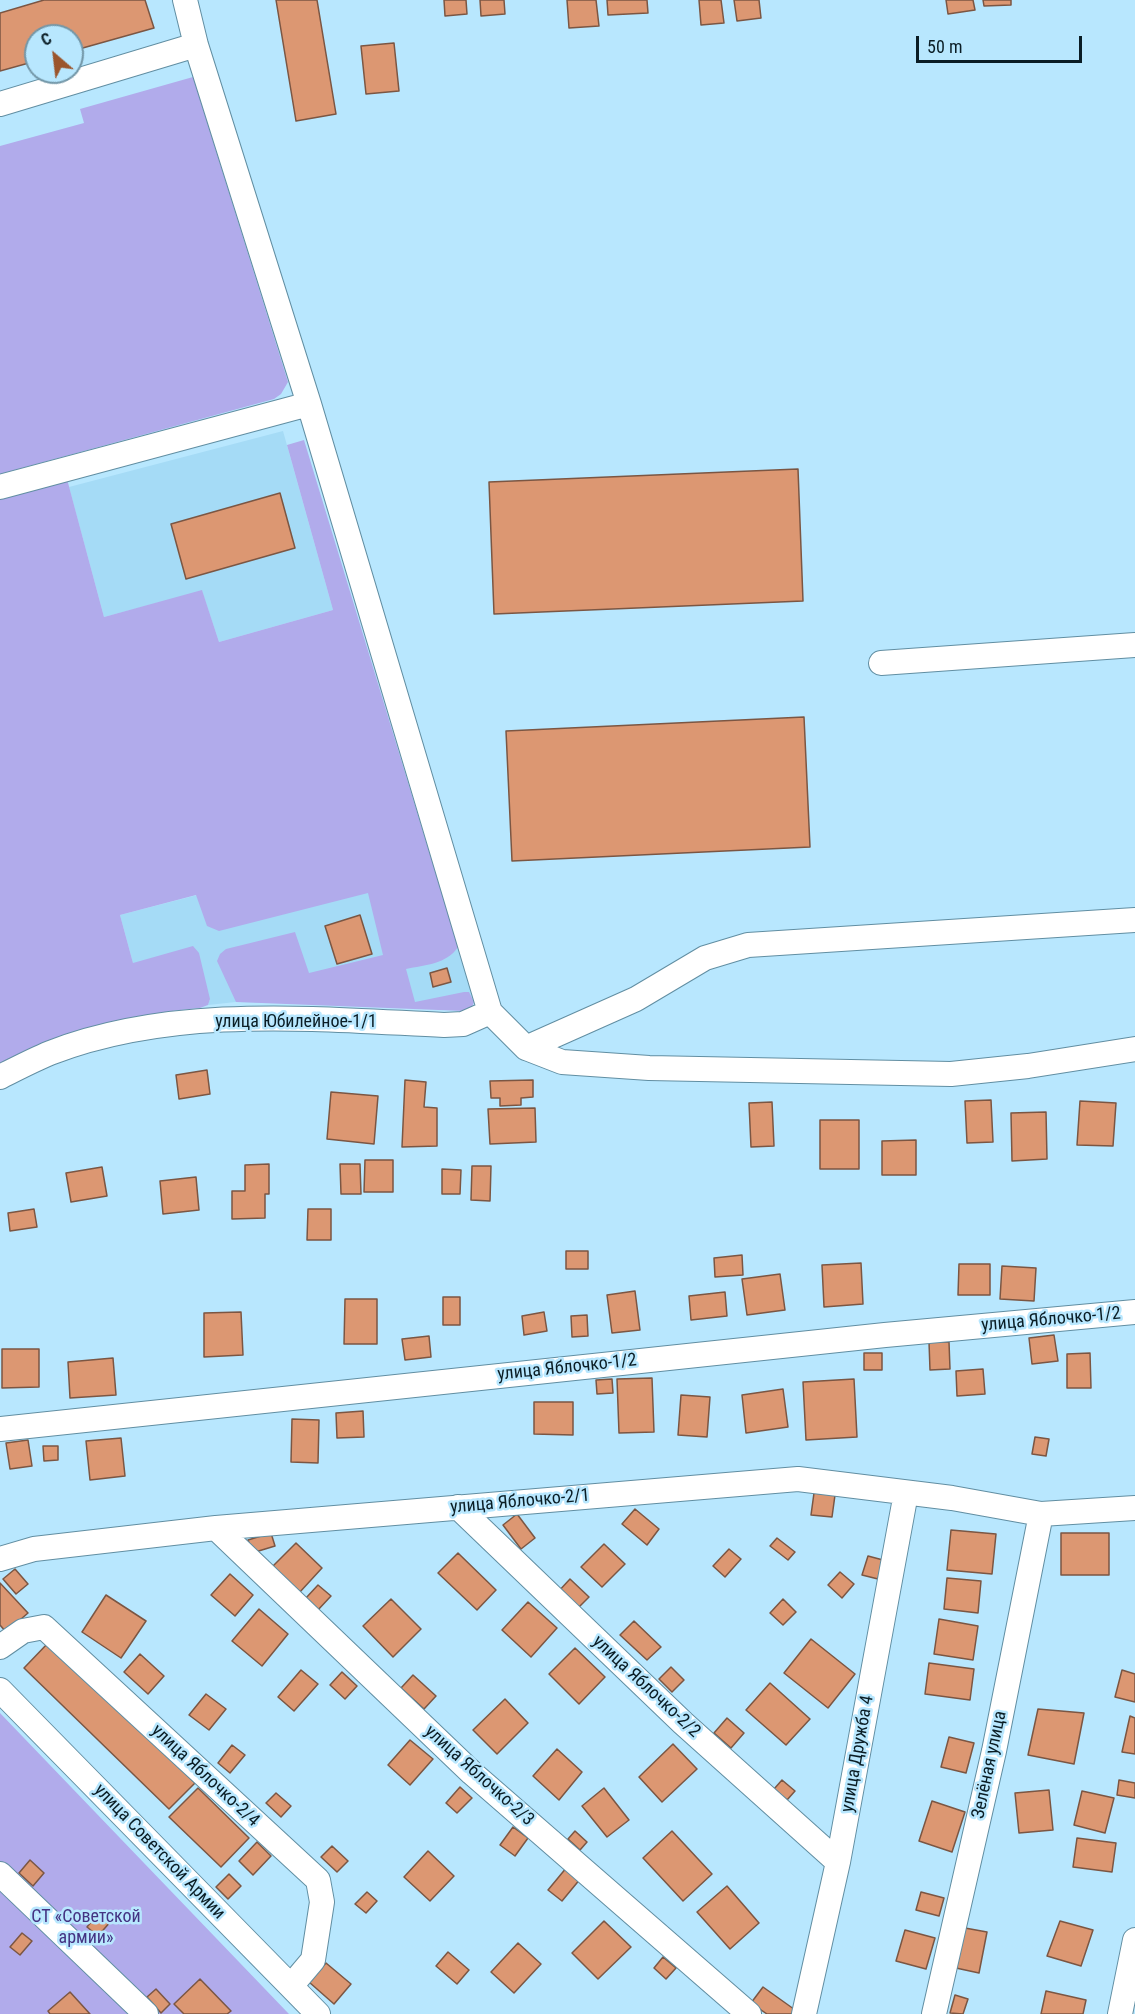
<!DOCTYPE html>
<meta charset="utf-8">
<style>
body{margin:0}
#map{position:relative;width:1135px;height:2014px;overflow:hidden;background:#b8e7fe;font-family:"Roboto Condensed",sans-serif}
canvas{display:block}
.north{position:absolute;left:24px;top:24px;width:60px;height:60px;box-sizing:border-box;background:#b8e7fe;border:2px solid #7296a7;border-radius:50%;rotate:332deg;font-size:16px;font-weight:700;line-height:24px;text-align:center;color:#0a1d25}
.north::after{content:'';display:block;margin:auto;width:21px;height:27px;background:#9b552c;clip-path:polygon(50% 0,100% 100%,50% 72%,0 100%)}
.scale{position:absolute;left:916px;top:36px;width:166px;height:27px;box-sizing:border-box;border:3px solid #0a1d25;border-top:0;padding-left:8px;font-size:18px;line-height:21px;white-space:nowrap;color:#0a1d25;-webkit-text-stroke:4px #b8e7fe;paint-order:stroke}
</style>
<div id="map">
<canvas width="1135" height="2014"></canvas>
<div class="north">С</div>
<div class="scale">50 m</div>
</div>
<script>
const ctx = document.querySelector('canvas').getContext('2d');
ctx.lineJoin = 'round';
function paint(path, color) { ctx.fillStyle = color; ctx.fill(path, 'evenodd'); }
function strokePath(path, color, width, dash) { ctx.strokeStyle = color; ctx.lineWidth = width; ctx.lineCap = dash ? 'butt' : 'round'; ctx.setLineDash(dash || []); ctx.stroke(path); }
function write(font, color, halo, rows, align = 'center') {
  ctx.font = font + ' "Roboto Condensed",sans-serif'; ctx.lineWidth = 5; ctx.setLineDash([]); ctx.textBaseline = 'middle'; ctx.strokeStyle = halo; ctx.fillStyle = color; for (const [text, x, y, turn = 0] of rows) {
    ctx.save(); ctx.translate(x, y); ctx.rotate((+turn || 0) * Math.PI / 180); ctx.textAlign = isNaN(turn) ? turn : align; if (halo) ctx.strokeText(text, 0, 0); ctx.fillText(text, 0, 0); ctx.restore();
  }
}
paint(new Path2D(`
 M283 431 333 610 219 642 202 591 104 617 69 487Z
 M379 848H428L474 1002 472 1007 236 1002 208 1005 210 999 133 963 120 915Z`), '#a5dbf6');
paint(new Path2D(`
 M193 77 288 382 281 394 274 399 0 474V146L84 123 80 109Z
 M304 440 458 947C447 964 425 965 406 969L415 1002 464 992H469L474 1002 472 1007 464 1011 236 1002 217 961 220 954 226 949 295 932 309 973 383 955 368 893 219 931 207 926 196 895 120 915 133 963 193 946 199 953 210 999 208 1005 200 1008C130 1014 63 1033 0 1065V497L67 479 104 617 202 590 219 642 333 610 287 445Z
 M0 1713 288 2013 289 2014H0Z`), '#b1abeb');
const building = new Path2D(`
 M44 0H145L154 28 72 51V36H36V61L0 71V13Z
 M276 0H317L336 114 296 121Z
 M444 0H466L467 14 445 16Z
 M480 0H504L505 14 481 16Z
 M567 0H596L599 26 569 28Z
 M607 0H647L648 13 608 15Z
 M699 0H721L724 23 701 25Z
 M734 0H759L761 18 737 21Z
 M946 0H973L975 10 948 14Z
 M983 0H1011V5L984 6Z
 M394 43 399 91 366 94 361 46Z
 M798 469 803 601 494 614 489 482Z
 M280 493 295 548 186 579 171 524Z
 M804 717 810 847 512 861 506 731Z
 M360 915 372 954 337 964 325 926Z
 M447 968 451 982 433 987 430 973Z
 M207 1070 210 1094 179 1099 176 1075Z
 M405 1080 426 1082 424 1107 437 1108V1146L402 1147Z
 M533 1080V1097L521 1098V1105L500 1106V1098H491L490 1081Z
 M331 1092 378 1096 374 1144 327 1139Z
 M991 1100 993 1142 967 1143 965 1101Z
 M1080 1101 1116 1103 1113 1146 1077 1145Z
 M772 1102 774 1146 751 1147 749 1103Z
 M535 1108 536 1142 490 1144 488 1109Z
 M1046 1112 1047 1159 1012 1161 1011 1113Z
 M820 1120H859V1169H820Z
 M916 1140V1175H882V1141Z
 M365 1160H393V1192H364Z
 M269 1164V1194H265V1218L232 1219V1191H245V1165Z
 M340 1164H360L361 1194H341Z
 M472 1166H491L490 1201 471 1200Z
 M102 1167 107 1196 71 1202 66 1173Z
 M442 1169 461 1170 460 1194H442Z
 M196 1177 199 1210 163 1214 160 1181Z
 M34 1209 37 1227 10 1231 8 1213Z
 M308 1209H331V1240H307Z
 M566 1251H588V1269H566Z
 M742 1255 743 1275 715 1277 714 1258Z
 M861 1263 863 1304 824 1307 822 1265Z
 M959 1264H990V1295H958Z
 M1002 1266 1036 1268 1034 1301 1000 1299Z
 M780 1274 785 1310 747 1315 742 1279Z
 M635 1291 640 1330 612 1333 607 1295Z
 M725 1292 727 1316 691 1320 689 1296Z
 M443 1297H460V1325H443Z
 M345 1299H377V1344H344Z
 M241 1312 243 1355 204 1357V1313Z
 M544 1312 547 1331 524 1335 522 1316Z
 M587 1315 588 1336 572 1337 571 1316Z
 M1054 1335 1058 1361 1032 1364 1029 1338Z
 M429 1336 431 1357 405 1360 402 1339Z
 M929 1342H949L950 1369 930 1370Z
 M2 1349H39V1387L2 1388Z
 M864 1353H882V1370H864Z
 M1090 1353 1091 1388H1067V1354Z
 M113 1358 116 1395 70 1398 68 1362Z
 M983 1369 985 1394 957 1396 956 1371Z
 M652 1378 654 1432 619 1433 617 1379Z
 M612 1379 613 1393 597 1394 596 1380Z
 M854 1379 857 1437 806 1440 803 1382Z
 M783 1389 788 1427 746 1433 742 1395Z
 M681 1395 710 1397 707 1437 678 1435Z
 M534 1402H573V1435L534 1434Z
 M363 1411 364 1437 337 1438 336 1413Z
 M292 1419 319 1420 318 1463 291 1462Z
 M1035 1437 1049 1439 1046 1456 1032 1454Z
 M121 1438 125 1476 90 1480 86 1441Z
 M28 1440 32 1466 10 1469 6 1443Z
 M43 1446H58V1460L44 1461Z
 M814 1493 835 1495 832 1517 811 1515Z
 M635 1509 659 1529 647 1545 622 1524Z
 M517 1514 535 1538 521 1549 503 1525Z
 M951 1530 996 1534 992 1574 947 1570Z
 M271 1533 275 1546 252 1553 248 1540Z
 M1061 1533H1109V1575H1061Z
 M777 1538 795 1552 788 1560 770 1546Z
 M296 1543 322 1568 299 1593 272 1567Z
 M604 1544 625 1564 602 1587 581 1567Z
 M729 1549 741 1559 725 1577 713 1566Z
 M458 1553 496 1590 477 1610 438 1573Z
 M868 1556 883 1560 878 1579 862 1575Z
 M15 1569 28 1584 16 1594 3 1579Z
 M840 1572 854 1584 842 1598 828 1585Z
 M230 1574 253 1595 235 1616 211 1595Z
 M947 1578 981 1581 978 1613 944 1609Z
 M570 1579 589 1597 576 1610 557 1593Z
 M0 1583 28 1613 6 1632 0 1625Z
 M318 1585 331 1596 317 1611 305 1599Z
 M106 1595 146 1621 121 1658 82 1632Z
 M391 1599 421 1629 393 1657 363 1626Z
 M783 1599 796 1612 783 1625 770 1613Z
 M528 1602 557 1628 531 1657 502 1630Z
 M259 1609 288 1634 262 1666 232 1641Z
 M939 1619 978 1626 973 1660 934 1654Z
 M634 1621 661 1647 647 1660 620 1635Z
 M811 1639 855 1674 828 1708 784 1673Z
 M49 1642 195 1783 169 1809 24 1668Z
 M575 1648 605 1677 579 1704 549 1674Z
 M140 1654 164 1676 148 1694 124 1672Z
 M929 1663 974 1669 970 1700 925 1694Z
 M671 1667 684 1680 672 1692 659 1679Z
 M301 1670 318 1684 294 1711 278 1697Z
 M1122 1670 1135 1674V1702L1115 1697Z
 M342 1672 357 1686 345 1699 330 1685Z
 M413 1675 436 1696 424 1709 401 1688Z
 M770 1683 810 1719 786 1745 746 1710Z
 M206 1694 226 1709 209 1730 189 1715Z
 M505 1699 528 1723 497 1754 473 1730Z
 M1038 1709 1084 1713 1074 1764 1028 1755Z
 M1130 1716 1135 1718V1754L1122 1752Z
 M727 1718 744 1733 731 1748 714 1733Z
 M949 1737 974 1743 966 1773 941 1767Z
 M410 1740 433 1759 410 1785 388 1765Z
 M673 1744 697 1769 662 1802 639 1777Z
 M232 1745 245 1755 230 1773 218 1763Z
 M557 1749 582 1772 559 1800 533 1776Z
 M782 1780 795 1791 787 1800 774 1789Z
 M1119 1780 1135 1783V1798L1117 1795Z
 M460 1787 472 1798 457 1813 446 1803Z
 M198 1788 249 1838 221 1867 169 1817Z
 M604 1788 629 1820 607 1837 582 1806Z
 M1049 1790 1053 1830 1019 1833 1015 1793Z
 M1082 1791 1114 1798 1105 1833 1074 1825Z
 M276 1793 291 1806 281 1817 266 1803Z
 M932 1801 965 1812 952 1852 919 1841Z
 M513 1827 528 1838 515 1856 500 1845Z
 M575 1831 587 1842 580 1850 568 1839Z
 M672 1831 712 1874 683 1901 643 1858Z
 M1077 1838 1116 1843 1112 1872 1073 1867Z
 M257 1842 271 1856 253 1875 239 1861Z
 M332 1846 348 1861 337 1872 321 1857Z
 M428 1851 454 1876 430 1901 404 1877Z
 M30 1860 44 1873 33 1886 19 1873Z
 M567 1867 581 1878 562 1901 548 1890Z
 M229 1874 241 1886 228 1899 216 1887Z
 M727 1886 759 1923 730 1949 697 1912Z
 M367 1892 377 1901 366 1913 355 1904Z
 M921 1892 944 1898 939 1916 916 1910Z
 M100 1911 111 1921 98 1936 87 1927Z
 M604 1921 631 1947 598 1979 572 1953Z
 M1060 1921 1093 1930 1081 1966 1047 1956Z
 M965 1928 987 1932 979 1973 956 1968Z
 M905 1930 935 1938 926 1969 896 1961Z
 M22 1933 32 1941 20 1955 10 1947Z
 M518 1943 541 1964 514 1993 491 1972Z
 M448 1952 469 1970 457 1984 436 1966Z
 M663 1957 676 1968 666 1979 654 1968Z
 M326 1963 351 1984 334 2004 309 1982Z
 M200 1979 231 2011 227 2014H184L174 2004Z
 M763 1987 798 2012 797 2014H767L751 2003Z
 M156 1989 170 2004 161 2013 147 1997Z
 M1046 1991 1086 2000 1083 2014H1041Z
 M70 1992 90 2014H50L48 2011Z
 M955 1995 968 1999 963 2014 950 2013Z`);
paint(building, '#dc9772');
strokePath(building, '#7b5643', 1.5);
const minor = new Path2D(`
 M185 0 196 45 309 404 490 1012 526 1048 562 1062 649 1068 951 1074 1028 1066 1135 1049
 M0 104 196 45
 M0 487 309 404
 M881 663 1135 645
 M526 1048 636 999 705 958 748 945 1135 920
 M0 1077C16 1069 33 1060 50 1053 174 1005 314 1019 444 1025L463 1024 490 1012
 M0 1429 885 1335 1135 1312
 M458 1507 683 1723 838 1862
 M216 1528 472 1773 749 2014
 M0 1559 34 1549 216 1528 798 1479 952 1498 1041 1514 1135 1508
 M0 1647 23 1631 44 1627 318 1880 322 1902 313 1960 291 1986
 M0 1690 318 2014
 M0 1874 146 2014
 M804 2014 838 1862 906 1493
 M934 2014 994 1751 1041 1514
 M1120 2014 1135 1940`);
strokePath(minor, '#618ea2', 26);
strokePath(minor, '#fff', 24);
write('18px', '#0a1d25', '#b8e7fe', [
 ["улица Юбилейное-1/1",296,1022],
 ["улица Яблочко-1/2",1051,1320,-5],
 ["улица Яблочко-1/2",567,1368,-6],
 ["улица Яблочко-2/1",520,1502,-5],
 ["улица Яблочко-2/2",646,1687,43],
 ["улица Дружба 4",858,1754,-80],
 ["Зелёная улица",990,1765,-78],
 ["улица Яблочко-2/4",205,1776,43],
 ["улица Яблочко-2/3",479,1776,42],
 ["улица Советской Армии",159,1852,46]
]);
write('18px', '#443382', '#b8e7fe', [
 ["СТ «Советской",86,1917],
 ["армии»",86,1938]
]);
</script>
